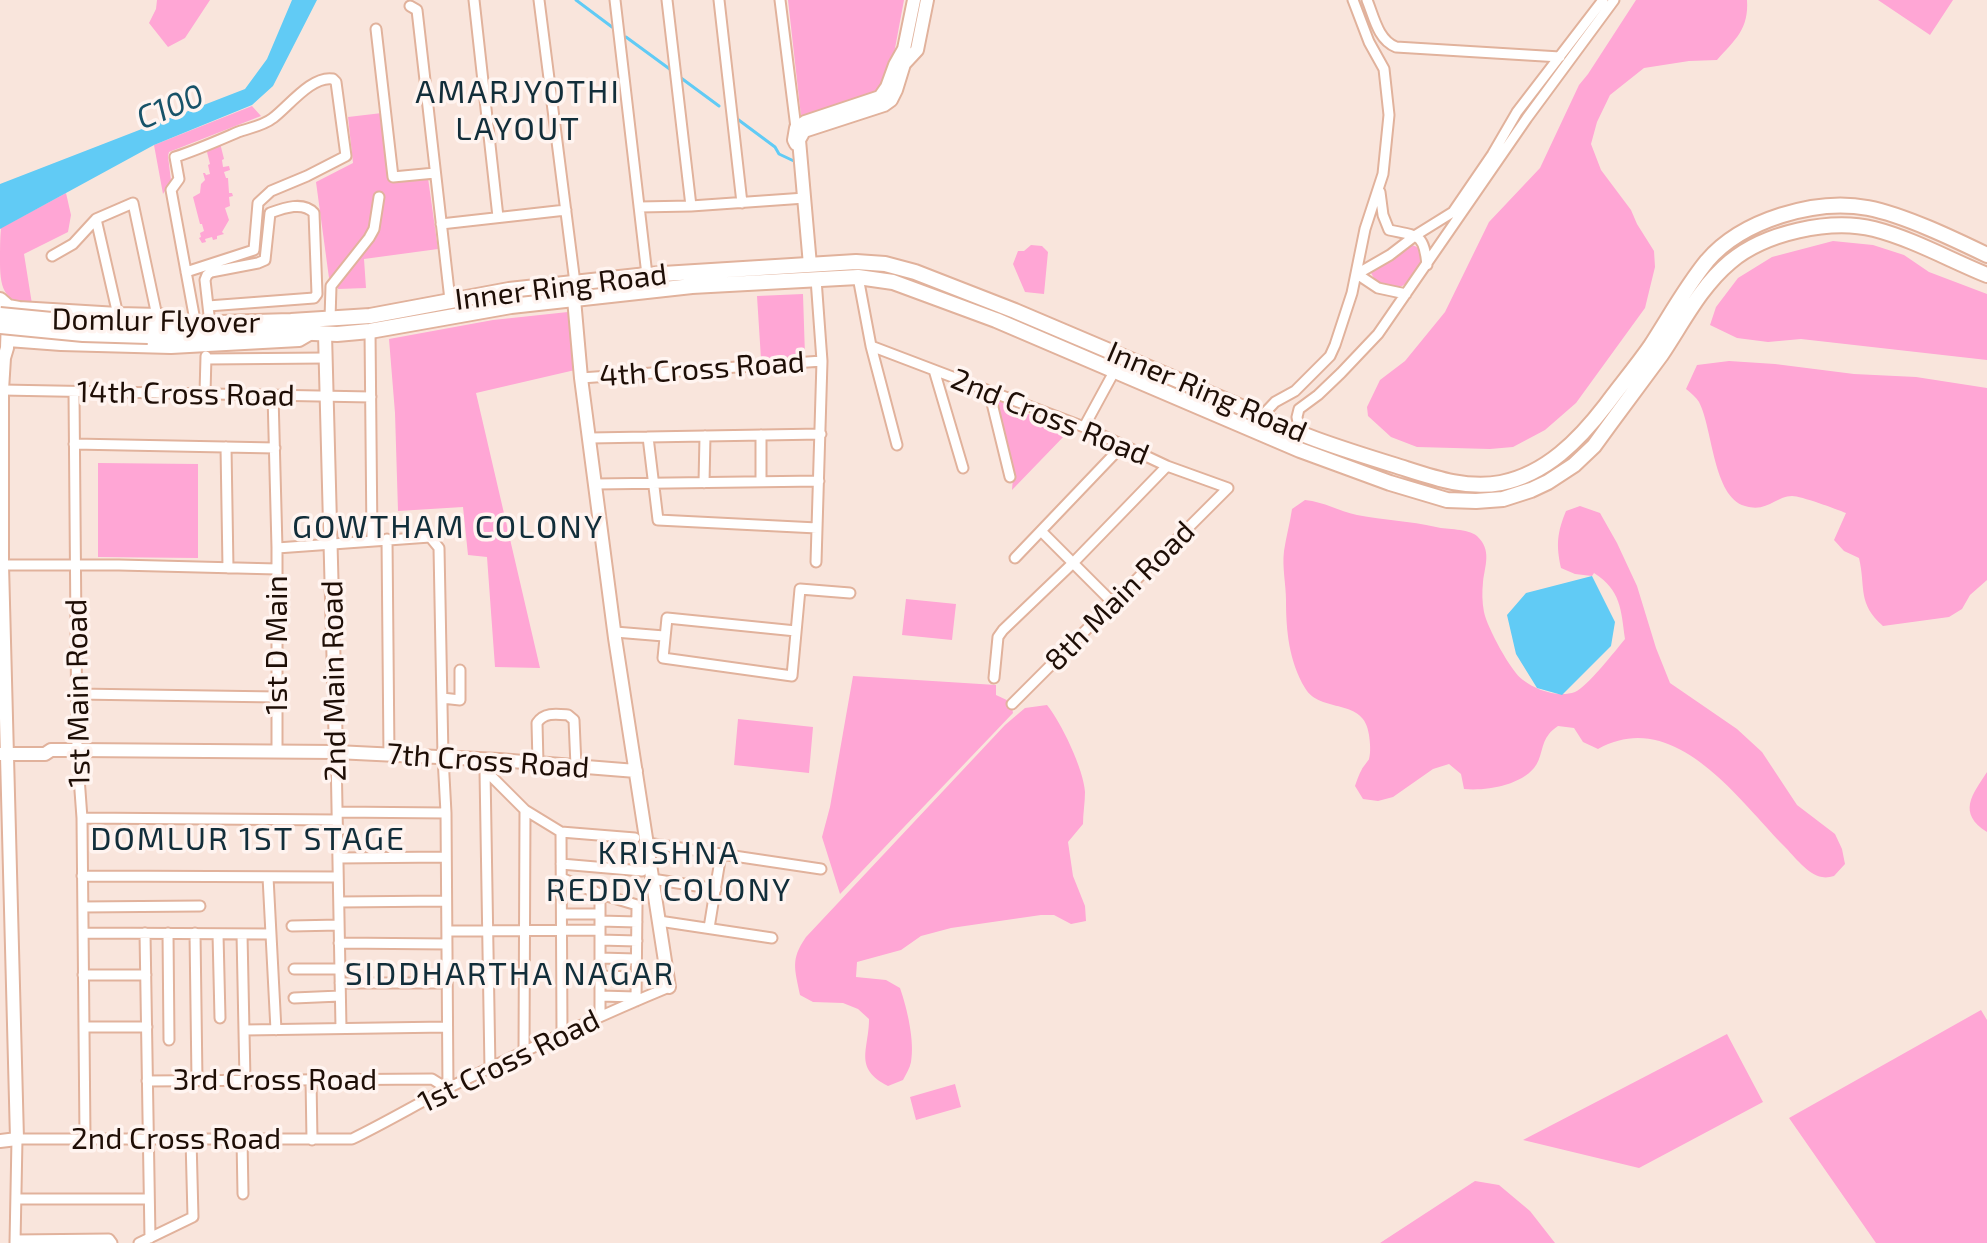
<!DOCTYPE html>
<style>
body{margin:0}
canvas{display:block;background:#f9e5dc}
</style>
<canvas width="1987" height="1243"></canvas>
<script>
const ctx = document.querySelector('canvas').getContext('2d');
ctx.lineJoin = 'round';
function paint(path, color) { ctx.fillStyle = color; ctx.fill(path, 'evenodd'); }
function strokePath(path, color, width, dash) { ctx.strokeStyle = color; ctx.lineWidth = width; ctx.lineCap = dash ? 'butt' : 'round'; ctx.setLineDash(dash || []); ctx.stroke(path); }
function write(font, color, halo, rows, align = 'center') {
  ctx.font = font + ' "Exo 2",sans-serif'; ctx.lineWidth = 7; ctx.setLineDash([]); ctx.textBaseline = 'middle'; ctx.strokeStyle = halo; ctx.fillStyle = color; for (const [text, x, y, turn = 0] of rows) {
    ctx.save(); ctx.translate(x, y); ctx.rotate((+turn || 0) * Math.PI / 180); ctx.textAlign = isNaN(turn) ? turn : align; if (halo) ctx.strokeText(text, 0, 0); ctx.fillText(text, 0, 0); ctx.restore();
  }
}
paint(new Path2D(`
 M157 0H210L185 38 168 47 149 23 156 9Z
 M788 0H904L893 59 879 91 865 97 801 116Z
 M1636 0H1747C1749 29 1735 40 1717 60L1689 61 1644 68 1610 95 1597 122 1591 144 1601 170 1631 210 1637 224 1654 251 1655 267 1645 308 1576 403 1545 430 1513 447 1490 449 1417 447 1391 437 1368 416 1367 407 1380 380 1405 361 1445 312 1489 222 1540 168 1579 85 1588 74Z
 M1878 0H1953L1930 35Z
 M252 106 261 116 169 152 168 156 171 181 163 194 154 145Z
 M382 113 391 182 428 178 438 249 364 259 366 288 338 289 337 275 329 278 316 182 353 163 348 117Z
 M220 143 224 159 222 160 223 167 229 166 230 170 224 172 226 178H228L229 193H232L233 196 229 197 230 206 225 208 229 220 222 232 224 234 217 236V239L213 240 212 237 205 239 206 242 202 243 199 238 201 237 200 233 204 231 202 224H200L193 197 200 193 201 184 205 180 203 173H205L206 175 210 174 208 165 210 164 207 152Z
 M66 193 71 215 68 232 24 254 32 304C2 303 0 285 0 260 0 249 0 239 1 228Z
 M1833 241 1873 245 1904 255 1929 272 1987 294V360L1801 339 1768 342 1737 338 1710 325 1716 307 1738 278 1772 257Z
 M1031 245 1042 246 1048 252 1044 294 1025 292 1013 264 1018 251H1024Z
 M1411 245C1445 251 1395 318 1371 273L1372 268Z
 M803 294 805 356 761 359 757 296Z
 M568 312 575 370 476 393 540 668 495 667 487 557 468 555 463 507 398 511 395 413 389 339 493 320Z
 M1729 361 1775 364 1854 374 1916 377 1987 388V580L1970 595 1962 609 1949 617 1883 626C1857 603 1866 588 1859 558L1844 551 1834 540 1846 513C1836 509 1801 496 1792 496 1776 496 1767 513 1745 506 1713 497 1713 429 1699 402 1696 397 1691 393 1686 389L1697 365Z
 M995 399 1068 432 1012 490 1013 477Z
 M98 463 198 464V558L98 557Z
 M1305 500C1325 502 1338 511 1357 515 1384 520 1410 521 1436 527 1448 530 1467 528 1477 536 1492 550 1485 565 1483 582 1482 592 1482 602 1484 612 1487 627 1511 672 1523 680 1536 690 1558 698 1575 692 1587 687 1615 651 1625 639 1621 610 1621 590 1594 573L1592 576 1575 574 1561 568C1556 545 1557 533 1566 511L1580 506 1600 513 1617 543 1637 586 1656 648 1670 683 1737 729 1762 752 1797 805 1835 834 1842 849 1845 864 1834 876C1830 877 1826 878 1822 877 1808 875 1794 856 1784 846 1738 799 1674 706 1598 749L1583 742 1574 728 1558 726C1555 728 1551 731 1549 734 1541 743 1542 759 1534 768 1519 786 1485 791 1464 789L1461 774 1449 764 1433 769 1393 797 1378 801 1363 799 1355 786C1357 780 1359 774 1362 769 1362 768 1369 760 1369 759 1371 752 1370 742 1369 735 1365 697 1320 714 1305 688 1289 661 1286 631 1286 600 1286 584 1282 568 1284 551 1286 537 1290 523 1292 509Z
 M906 599 956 604 952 640 902 635Z
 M853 676 996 685V695L1011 702 1013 713 840 894 822 837 830 807Z
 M1047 705C1061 722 1084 770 1085 792 1085 803 1083 813 1083 824L1068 842 1073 876 1085 906 1086 921 1071 924 1054 915H1041L951 928 921 936 901 950 857 962 856 977 886 980 900 988C907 1008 915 1041 911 1062 910 1068 906 1074 903 1080L888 1086C853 1068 869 1050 869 1019L858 1009 843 1003 813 1002 800 995C795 969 790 960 806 937L1005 725 1025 708Z
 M738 719 813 727 809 773 734 765Z
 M1987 772V832C1957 813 1972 795 1987 772Z
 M1981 1010 1987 1020V1243H1876L1789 1118Z
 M1727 1034 1763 1102 1639 1168 1523 1140Z
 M955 1084 961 1107 916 1120 910 1097Z
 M1475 1181 1499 1185 1530 1211 1555 1243H1380Z`), '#ffa6d5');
paint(new Path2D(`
 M292 0H317L273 86 252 105 154 145 0 229V184L245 89 267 59Z
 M1592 576 1615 622 1611 646 1562 695 1537 688 1516 654 1507 615 1526 593Z`), '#61cbf5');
strokePath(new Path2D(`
 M576 0 612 27
 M626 37 671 70
 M677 75 719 106
 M736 118 775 147 779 154 796 162`), '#61cbf5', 3);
const street = new Path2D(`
 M474 0 498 217
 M539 0 575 283
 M615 0 647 275
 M667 0 691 206
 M719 0 742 203
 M780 0 796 128
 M1367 0C1374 17 1378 40 1396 47L1560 57
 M410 6 417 10 450 300
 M376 29 393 177 435 173
 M1380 192 1383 215 1389 230C1418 236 1424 233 1427 265
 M639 207 691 206 805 198
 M96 219 118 315
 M441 224 566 210
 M52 256 73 244 96 219 133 203 157 316
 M186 272 254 250 258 203 271 191 307 176 346 156 336 82 333 79C312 75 288 107 273 118 263 126 249 128 238 132 217 141 197 150 175 157L179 179 171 190 194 315
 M858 277 871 346 897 445
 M816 279 822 361 816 562
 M1406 294 1378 288 1357 274 1390 255 1416 235 1453 212 1492 155 1517 112 1603 0
 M208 306 314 298 317 294 314 213C303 201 284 208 270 213L265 260 258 263 211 272 207 275 205 280 209 315
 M330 319 331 286 369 238 374 229 379 197
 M370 331 372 540
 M871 346 1084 427 1167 466 1228 488 1012 704
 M206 359 326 358
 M934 370 963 468
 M581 378 822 361
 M2 390 371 397
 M989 391 1010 477
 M74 392 77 750 82 818 85 1137
 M205 393 206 356
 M273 395 277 548V752
 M1261 417 1275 402 1295 391 1330 356 1335 345 1352 293 1365 229 1383 174 1389 115 1384 69 1369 42 1353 0
 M1084 427 1115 370
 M1300 433 1297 417 1299 409 1318 395 1341 373 1378 334 1527 118 1614 0
 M648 437 658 520 817 528
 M590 438 821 434
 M74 444 275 448
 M226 447 228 568
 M761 482V435
 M704 483 705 436
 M596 484 819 481
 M1041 531 1113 603
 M387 539 389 755
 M277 548 430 537 439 548 443 757 446 813 448 1089
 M1015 558 1122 446
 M0 565H119L277 569
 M796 631 667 618 663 658 792 676 800 589 850 593
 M615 632 664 636
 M994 678 998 637 1003 630 1073 563 1167 466
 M77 694 277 697
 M442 698 460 700V670
 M336 752 341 1028
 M474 759 525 810 561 832 635 838
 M538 763 537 723C544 712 557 714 568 715L574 720 576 766
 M485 771 490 1069
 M337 812 446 813
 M82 818 337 820
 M561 832 562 1034
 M647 843 821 869
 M338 858 446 857
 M561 864 642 871
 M82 876 338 877
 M268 877 276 1030
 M561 878 600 894 637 905 636 1001
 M652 879 716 889
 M339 902 446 901
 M83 907 200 906
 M562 914H600
 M600 921 637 922
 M659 921 772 938
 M292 926 339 925
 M709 928 721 854
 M447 931 600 930
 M83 933 271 934
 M145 933 150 1238
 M168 933 169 1040
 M195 933 197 1080
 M218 934 220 1018
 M242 934 245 1080
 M600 940 637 941
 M339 943 447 944
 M600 958 636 959
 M294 969H340
 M83 975H146
 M600 976 636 977
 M340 983H447
 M600 996 636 997
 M294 998 340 996
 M600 1015V894
 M84 1027H147
 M245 1030 447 1027
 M524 1052 525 810
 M311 1079 312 1140
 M147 1081 432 1079 448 1089
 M242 1139 243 1194
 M16 1199H149
 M15 1240 109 1239 112 1243
 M15 1243 17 1139H352C385 1123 417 1104 450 1087 522 1052 594 1018 669 987
 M139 1243 193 1217 191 1139`);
const secondary = new Path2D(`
 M796 144 794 140 796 128 805 122 880 97 887 87 895 65 904 49 914 0
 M810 265 799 140 804 131 884 105 891 100 896 90 904 64 917 50 927 0
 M574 299 581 378 615 638 669 987
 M325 334 336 752
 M8 340 61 344 171 347 299 340 311 333
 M1 754H45L51 750H77L336 752 499 760 636 771
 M0 1141 17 1139 2 565V390L4 358 7 348 8 318`);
const primary = new Path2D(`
 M0 300 8 307 19 309 118 315 160 316
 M148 325 291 321 370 316 509 290 647 275 856 262 885 264 915 272 1015 311 1241 407C1289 432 1342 449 1394 465 1429 476 1464 490 1501 483 1546 474 1579 440 1606 405 1620 386 1636 367 1650 347 1669 318 1685 288 1707 261 1742 220 1816 198 1868 208 1904 215 1954 239 1987 255
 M148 336 291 332 337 334 370 331 511 306 692 286 858 277 893 282 996 320 1300 450 1390 483 1447 500 1476 501 1503 499 1531 490 1548 482 1574 465 1594 446 1610 424C1627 401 1644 378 1661 355 1682 324 1700 287 1730 262 1764 233 1830 218 1874 229 1913 239 1950 260 1987 275`);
strokePath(street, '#e1b29c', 13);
strokePath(secondary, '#e1b29c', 16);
strokePath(primary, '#e1b29c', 18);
strokePath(street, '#fff', 9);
strokePath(secondary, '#fff', 12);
strokePath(primary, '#fff', 14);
const primaryBridge = new Path2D(`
 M0 315 83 323 148 325
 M0 326 83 334 148 336`);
strokePath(primaryBridge, '#e1b29c', 18, []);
strokePath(primaryBridge, '#fff', 14);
write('30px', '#1e0e06', '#fff4f0', [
 ["Inner Ring Road",561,287,-7],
 ["Domlur Flyover",156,321,1],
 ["4th Cross Road",702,369,-4],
 ["Inner Ring Road",1207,392,23],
 ["14th Cross Road",186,394,1],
 ["2nd Cross Road",1050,417,22],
 ["8th Main Road",1120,596,-45],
 ["1st D Main",277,645,-90],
 ["2nd Main Road",334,681,-91],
 ["1st Main Road",78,693,-91],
 ["7th Cross Road",488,761,4],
 ["1st Cross Road",509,1061,-26],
 ["3rd Cross Road",275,1080],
 ["2nd Cross Road",176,1139]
]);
ctx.letterSpacing = '2px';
write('32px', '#122e3a', '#fff4f0', [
 ["AMARJYOTHI",518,92],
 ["LAYOUT",518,129],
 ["GOWTHAM COLONY",448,527],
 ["DOMLUR 1ST STAGE",248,839],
 ["KRISHNA",669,853],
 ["REDDY COLONY",669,890],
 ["SIDDHARTHA NAGAR",510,974]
]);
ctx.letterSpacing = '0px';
write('italic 32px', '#185369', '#fff4f0', [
 ["C100",170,107,-22]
]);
</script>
